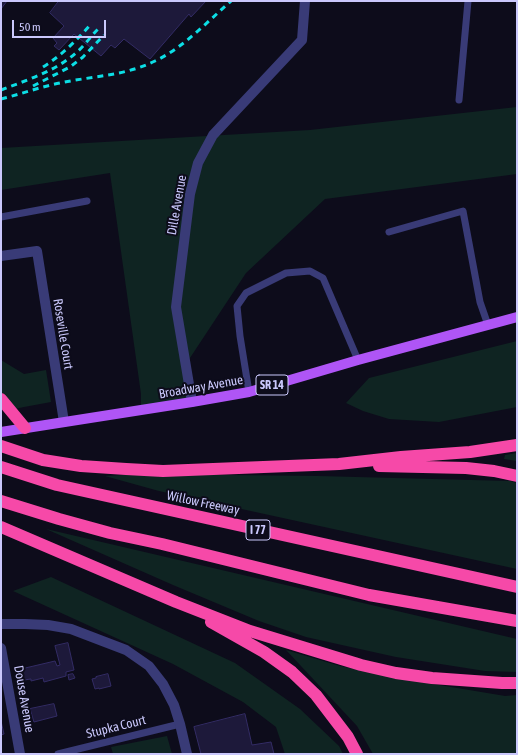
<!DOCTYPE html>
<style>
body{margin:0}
#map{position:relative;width:518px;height:755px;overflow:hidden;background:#0d0c1b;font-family:"Asap Condensed",sans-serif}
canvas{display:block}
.frame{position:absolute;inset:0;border:2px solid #cac8fc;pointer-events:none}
.scale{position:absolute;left:12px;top:20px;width:94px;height:18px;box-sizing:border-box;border:2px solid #cac8fc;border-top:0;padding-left:5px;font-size:12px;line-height:14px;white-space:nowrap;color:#cac8fc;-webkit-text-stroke:3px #0d0c1b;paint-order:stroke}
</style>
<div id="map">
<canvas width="518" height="755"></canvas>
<div class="frame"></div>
<div class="scale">50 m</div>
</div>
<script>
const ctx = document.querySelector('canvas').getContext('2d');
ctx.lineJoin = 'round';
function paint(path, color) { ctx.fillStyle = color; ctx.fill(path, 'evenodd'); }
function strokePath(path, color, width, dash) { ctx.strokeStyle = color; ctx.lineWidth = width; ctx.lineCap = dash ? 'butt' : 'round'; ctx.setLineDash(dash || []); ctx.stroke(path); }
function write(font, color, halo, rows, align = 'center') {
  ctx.font = font + ' "Asap Condensed",sans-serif'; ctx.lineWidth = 4; ctx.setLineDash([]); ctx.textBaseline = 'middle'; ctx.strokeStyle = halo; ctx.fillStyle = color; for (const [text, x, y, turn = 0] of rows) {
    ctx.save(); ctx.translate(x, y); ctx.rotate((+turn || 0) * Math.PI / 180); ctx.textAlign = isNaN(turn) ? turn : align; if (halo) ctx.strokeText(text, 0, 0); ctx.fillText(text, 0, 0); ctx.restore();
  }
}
paint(new Path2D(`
 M517 107V174L325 199 246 273 186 364 192 402 141 410V394L110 173 1 190V148L310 130Z
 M517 341V407L439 422 389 419 363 411 346 403 369 378Z
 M1 360 24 374 46 370 51 402 24 407 10 410 1 399Z
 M517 453V461L504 459 505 455Z
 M140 474 318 476 510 481 517 483V569L159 491 105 476Z
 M46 529 517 639V672L485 671 396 657 306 637 259 621 173 585Z
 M51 577 235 663 300 709 339 746 343 754H285L276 727 243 702 173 664 13 591Z
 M286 650 340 666 397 678 505 696 517 695V754H373L357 726Z
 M167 736 172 754H113L111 747Z`), '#0f2422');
const building = new Path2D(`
 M1 1H7L1 9Z
 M59 1H206L191 17 189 14 150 59 124 39 115 48 111 45 101 56 74 34 59 50 54 46 57 43 53 38 64 26 50 13Z
 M68 643 74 670 66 672V676L44 682 43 678 31 681V679L24 680 21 669 55 661 57 666 60 665 55 646Z
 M73 674 75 678 69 680 68 675Z
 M108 674 111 686 99 689V688L95 689 92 679 96 678V677Z
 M54 704 57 716 34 722 30 709Z
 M245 714 252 745 271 742 274 754H201L194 727Z
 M1 721 4 734 1 735Z`);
paint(building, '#1d193a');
strokePath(building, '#332c65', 1);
strokePath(new Path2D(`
 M459 100 468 1
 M1 217 87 201
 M389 232 463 211 480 302 488 325
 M249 392 240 336 237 306 246 293 286 273 310 271 323 278 358 360
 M58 754 180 724`), '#393b77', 7);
strokePath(new Path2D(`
 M1 256 37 251 64 422
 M192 402 176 307 190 194 198 163 213 135 302 40 305 1
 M1 624H25L48 625 71 629 126 650 149 666 163 684 174 705 180 724 187 754
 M1 648 20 754`), '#393b77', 10);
strokePath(new Path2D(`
 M1 432 192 402 249 392 358 360 517 317`), '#af55f6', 10);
strokePath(new Path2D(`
 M1 399 25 428
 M1 446 43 460 81 466 126 469 163 471 339 464 401 457 470 452 517 445
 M379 466 466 468 494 471 517 476
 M1 467 57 485 517 587
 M1 501 59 519 110 533 162 544 369 595 517 621
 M1 527 176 602 250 631 361 665 396 673 432 678 502 683H517
 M211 622 264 652 292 672 316 695 348 737 357 754`), '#f649a8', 12);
strokePath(new Path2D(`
 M43 67C62 55 77 40 91 24
 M33 86 70 67 83 57 104 35
 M1 90C27 80 56 71 77 52 85 45 91 36 98 29
 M1 99C21 94 40 87 60 83 92 76 125 76 155 61 183 48 207 22 231 1`), '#0cdee5', 3, [6, 5]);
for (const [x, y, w] of [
 [272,385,32],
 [258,530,24]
]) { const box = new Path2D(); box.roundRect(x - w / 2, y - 10, w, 20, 3); ctx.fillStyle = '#0d0c1b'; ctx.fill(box); strokePath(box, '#cac8fc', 1); }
write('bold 12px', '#cac8fc', null, [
 ["SR 14",272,385],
 ["I 77",258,530]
]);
write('13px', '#cac8fc', '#0d0c1b', [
 ["Dille Avenue",177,205,-80],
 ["Roseville Court",63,334,81],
 ["Broadway Avenue",201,387,-10],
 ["Willow Freeway",203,503,12],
 ["Douse Avenue",24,699,80],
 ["Stupka Court",116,727,-14]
]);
</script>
